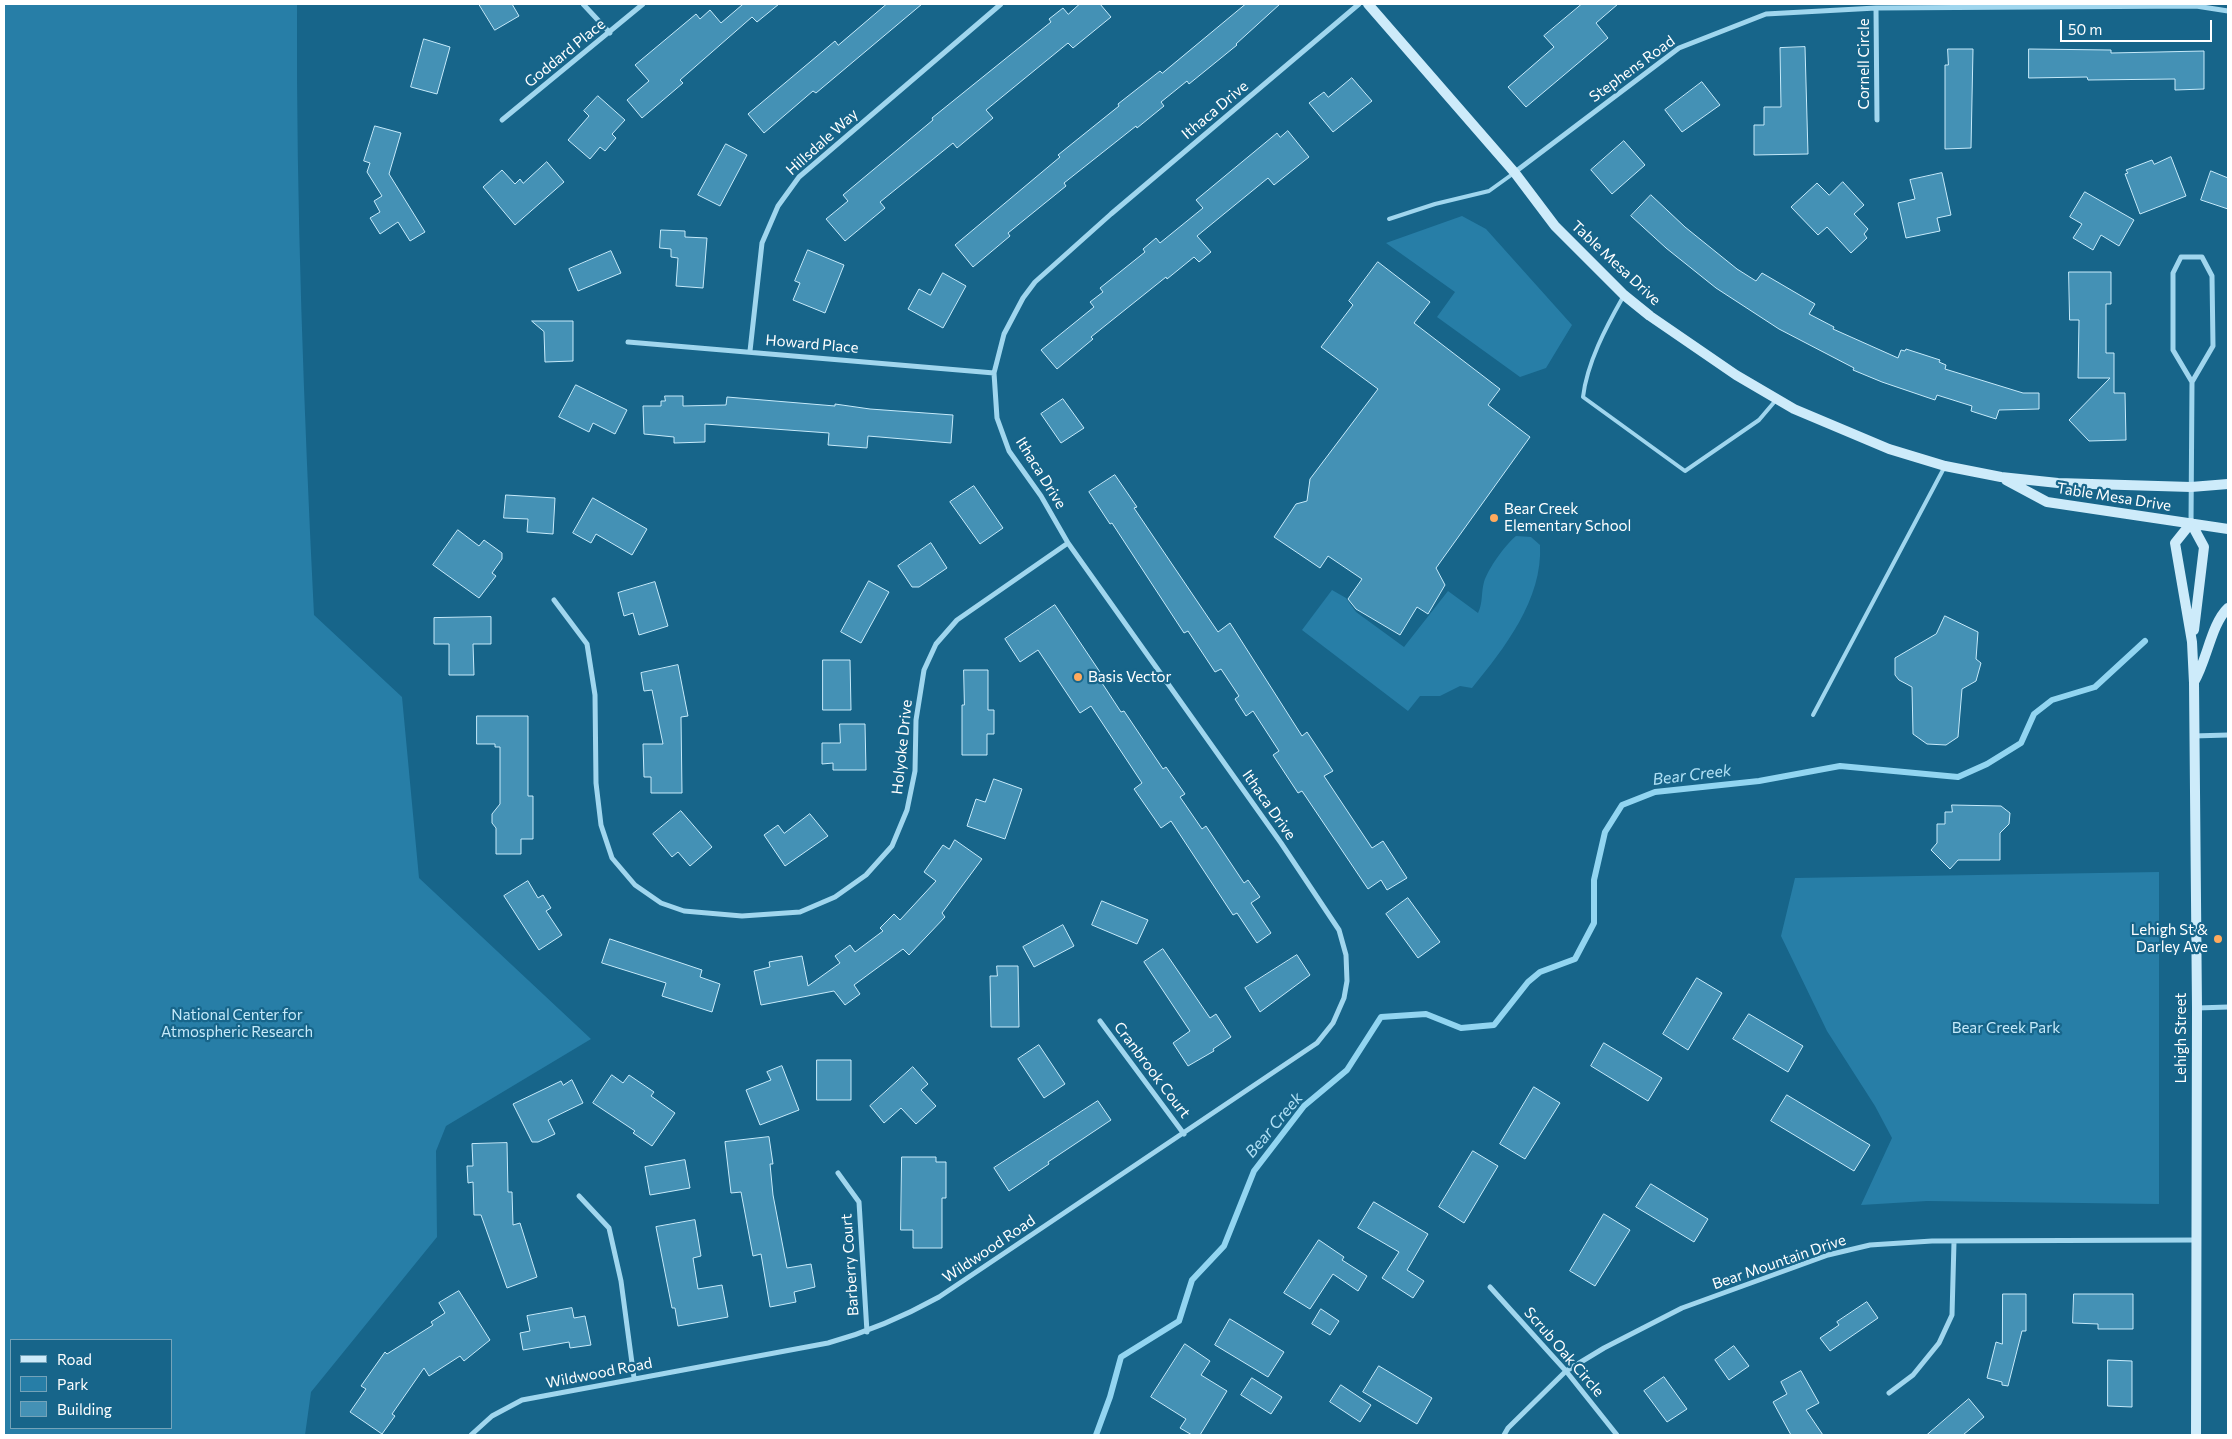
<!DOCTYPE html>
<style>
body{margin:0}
#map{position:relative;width:2232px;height:1439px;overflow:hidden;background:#17658a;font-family:Commissioner,sans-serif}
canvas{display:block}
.frame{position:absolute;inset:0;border:5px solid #fff;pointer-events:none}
.legend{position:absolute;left:10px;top:1339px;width:162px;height:90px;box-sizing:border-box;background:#17658a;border:1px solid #74a3b9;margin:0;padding:6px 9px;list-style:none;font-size:15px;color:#fff}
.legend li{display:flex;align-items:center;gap:10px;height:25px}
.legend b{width:25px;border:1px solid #74a3b9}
.scale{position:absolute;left:2060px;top:20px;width:152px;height:22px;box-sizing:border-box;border:2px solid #fff;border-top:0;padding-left:6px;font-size:15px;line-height:18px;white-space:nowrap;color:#fff;-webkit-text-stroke:4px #17658a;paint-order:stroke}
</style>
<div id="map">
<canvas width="2232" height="1439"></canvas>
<div class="frame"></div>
<ul class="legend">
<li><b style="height:6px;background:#cdebfa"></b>Road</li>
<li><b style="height:14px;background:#277ea7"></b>Park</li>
<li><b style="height:14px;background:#4491b5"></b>Building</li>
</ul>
<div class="scale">50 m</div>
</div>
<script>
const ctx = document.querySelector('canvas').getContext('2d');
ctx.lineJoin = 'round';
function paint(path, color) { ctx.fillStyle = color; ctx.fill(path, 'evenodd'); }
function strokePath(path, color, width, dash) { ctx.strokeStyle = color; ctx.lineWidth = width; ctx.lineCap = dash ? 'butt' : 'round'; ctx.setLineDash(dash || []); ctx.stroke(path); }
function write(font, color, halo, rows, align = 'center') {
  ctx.font = font + ' Commissioner,sans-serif'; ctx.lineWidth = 4.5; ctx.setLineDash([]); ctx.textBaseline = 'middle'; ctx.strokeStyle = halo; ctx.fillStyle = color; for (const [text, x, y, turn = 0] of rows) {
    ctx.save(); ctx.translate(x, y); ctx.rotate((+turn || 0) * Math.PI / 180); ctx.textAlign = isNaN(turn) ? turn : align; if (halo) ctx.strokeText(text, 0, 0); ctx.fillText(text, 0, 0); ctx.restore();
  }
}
paint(new Path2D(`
 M4 4H297C296 208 304 411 314 615L402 697 419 878 591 1039 446 1126 436 1151 437 1237 311 1392 305 1435H4ZM171 1340V1428H11V1340Z
 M1462 216 1486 229 1572 325 1546 368 1520 377 1437 317 1455 292 1386 243Z
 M1516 536 1531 537 1540 545C1543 599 1504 649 1472 688L1460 686 1440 696H1420L1408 711 1302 630 1332 590 1346 598 1356 612 1404 647 1448 591 1478 613C1483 603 1481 593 1484 582 1488 569 1505 545 1516 536Z
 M2159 872V1204L1927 1201 1861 1205 1892 1138 1875 1106 1827 1031 1781 936 1795 878Z`), '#277ea7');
strokePath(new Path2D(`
 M1096 1435 1110 1397 1121 1357 1179 1321 1192 1280 1224 1246 1254 1171 1304 1106 1347 1070 1381 1017 1426 1014 1461 1028 1494 1025 1528 982 1540 972 1575 959 1594 923V880L1605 832 1622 805 1655 792 1759 781 1840 766 1958 777 1987 764 2021 743 2034 714 2052 700 2095 687 2145 641`), '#92d5f1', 6);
const building = new Path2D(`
 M479 4H512L519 16 495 30Z
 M741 4H779L757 22 752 17 680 80 683 83 642 118 627 100 649 81 635 65 696 14 700 19 710 10 721 23 742 5Z
 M887 4H922L816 93 813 91 764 133 748 114 835 41 838 45Z
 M1080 4H1100L1111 17 1073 48 1068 43 986 110 993 118 957 148 953 143 880 202 885 208 845 241 826 219 848 201 843 195 933 120 932 118 1051 22 1049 19 1063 8 1068 14Z
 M1246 4H1280L1236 44 1237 45 1189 84 1187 81 1161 102 1164 106 1137 128 1136 126 1064 183 1066 186 1008 233 1010 236 973 267 955 245 1060 157 1058 155 1119 106 1118 104 1160 71 1162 73Z
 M1582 4H1618L1596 23 1608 38 1526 107 1508 87 1554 47 1544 36Z
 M424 39 450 47 437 94 411 87Z
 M1805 47 1808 154 1754 155V125H1764V107H1781L1780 48Z
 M1948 49H1973L1971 148 1945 149V65H1948Z
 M2029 49 2111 50V53L2204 51V89L2175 90V79L2088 80 2087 77 2029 78Z
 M1352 78 1372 101 1333 132 1309 103 1324 92 1328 97Z
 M1702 82 1720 105 1682 132 1665 110Z
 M598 96 625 120 612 134 616 138 605 151 600 147 590 159 568 140 589 116 584 111Z
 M375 126 401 133 389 174 425 232 410 241 398 222 380 234 370 218 380 212 374 201 382 196 367 172 370 163 364 161Z
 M1288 131 1309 157 1274 185 1268 178 1197 236 1211 252 1199 262 1194 257 1167 279 1166 277 1091 337 1093 339 1057 369 1041 350 1094 307 1090 302 1103 292 1100 288 1145 252 1143 249 1156 238 1160 243 1203 208 1196 200 1277 133 1280 137Z
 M1624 141 1645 165 1612 194 1591 170Z
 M726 144 747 155 720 206 698 195Z
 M2171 157 2186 196 2140 214 2125 174 2128 173 2126 170 2152 160 2154 164Z
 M547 162 564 182 515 225 483 187 502 170 515 184 520 179 523 183Z
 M2211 171 2228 178V209L2201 200Z
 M1942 173 1951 215 1937 218 1940 231 1906 238 1898 203 1915 199 1910 180Z
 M1843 182 1864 205 1854 214 1868 229 1864 234 1867 238 1851 253 1827 227 1818 235 1791 207 1817 183 1829 195Z
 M2085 192 2134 220 2119 246 2101 235 2093 250 2073 238 2082 224 2070 217Z
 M1651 195 1685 227 1737 269 1756 281 1762 273 1815 304 1809 314 1834 327 1833 329 1898 358 1901 350 1905 351 1906 349 1940 360 1939 362 1946 365 1945 369 2023 393H2039V409L1999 410 1996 419 1971 411 1972 406 1937 395 1935 400 1882 382 1853 370 1854 368 1779 329 1716 288 1666 248 1631 216Z
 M661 230 685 231V237L707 238 703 288 676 286 678 258 671 257V249L660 248Z
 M808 250 844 265 825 313 793 300 800 283 795 281Z
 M611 251 621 273 578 291 569 269Z
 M1378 262 1430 302 1414 323 1500 389 1488 405 1530 437 1436 568 1445 585 1428 614 1417 607 1400 635 1356 609 1348 599 1362 579 1328 556 1320 568 1274 537 1296 504 1307 501 1310 479 1378 389 1321 347 1353 305 1349 301Z
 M2069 272H2111V304H2106V353H2114V393H2125L2126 440 2089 441 2069 420 2110 378H2078L2079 320H2070Z
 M943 273 966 286 943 328 908 309 919 289 930 295Z
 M532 321H573V361L545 362 544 332Z
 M576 385 627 410 615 434 593 423 589 432 559 417Z
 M665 396H683V406L726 405 727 397 835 406V404L870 409 953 415 951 443 868 436 867 448 828 445 829 433 705 424V442L674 443V437L644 434 643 406H661V401H665Z
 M1063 399 1084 428 1061 443 1041 414Z
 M1115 475 1137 507 1134 508 1218 632 1230 623 1302 736 1307 732 1333 771 1324 776 1372 848 1383 841 1407 878 1387 890 1381 880 1368 889 1302 791 1298 793 1273 755 1279 751 1253 711 1246 716 1235 699 1239 696 1221 669 1215 672 1188 631 1184 633 1112 523 1110 524 1089 492Z
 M974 486 1003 528 980 544 950 502Z
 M506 495 555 498 553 534 527 532 528 519 504 518Z
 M593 498 647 529 632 555 596 534 591 543 573 533Z
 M458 530 479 546 484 540 502 553V559L492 573 496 576 479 598 433 565Z
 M931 543 947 568 919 587H912L898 566Z
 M869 581 889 592 861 643 841 632Z
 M655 582 668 626 639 635 633 613 624 616 618 593Z
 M1055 605 1106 681 1102 683 1121 712 1124 711 1163 769 1166 767 1185 794 1180 797 1202 829 1206 826 1244 883 1248 880 1260 897 1251 903 1271 933 1257 943 1237 913 1233 915 1171 821 1161 828 1134 789 1142 783 1091 706 1080 713 1038 650 1020 662 1005 639Z
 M1945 616 1978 632 1976 659 1981 663 1976 681 1962 689 1958 737 1946 745 1927 744 1913 734 1912 687 1899 680 1895 675V658L1936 634Z
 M491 617V644H473L474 675H449V644H434V618Z
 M823 660H850L851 710H823Z
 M678 665 688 716 681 717 682 793H651V777H644L643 744H663L652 690 644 691 641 673Z
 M964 670H988V710H994V734H987V755H962V705H964Z
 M477 716H528V796H533V839H521V854H496V828L492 823V814L500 804V747H495V744H477Z
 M840 724H865L866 770H833V763L822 764V743H840Z
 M994 779 1022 789 1005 839 967 826 976 799 985 802Z
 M1952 805 2001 806 2010 813 2009 824 2000 833V860H1958L1950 869 1931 850 1937 843V824H1945V812H1952Z
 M681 811 712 847 690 866 678 852 672 857 653 834Z
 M810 814 828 836 785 866 764 835 778 825 784 833Z
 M955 840 982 859 942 913 945 917 909 955 903 949 854 985 860 994 845 1005 834 991 761 1005 754 971 770 967 769 962 802 956 808 986 840 963 835 956 850 945 855 952 883 931 880 928 894 914 900 920 936 881 924 872 943 845 949 849Z
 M528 881 538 898 543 895 551 908 546 911 562 935 539 950 504 896Z
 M1408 898 1440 942 1418 958 1386 914Z
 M1102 901 1148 920 1137 944 1092 925Z
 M1063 925 1074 946 1034 967 1023 947Z
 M610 939 702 970 700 977 720 984 712 1012 662 996 666 983 602 963Z
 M1163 949 1210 1018 1216 1014 1231 1037 1213 1049 1214 1051 1188 1066 1173 1043 1190 1031 1144 962Z
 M1297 955 1310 975 1260 1012 1245 988Z
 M997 966H1018L1019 1027H991L990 976H997Z
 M1697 978 1722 993 1688 1050 1663 1034Z
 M1749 1014 1803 1046 1788 1072 1733 1039Z
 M1604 1043 1662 1078 1648 1101 1591 1066Z
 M1039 1045 1065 1084 1044 1098 1018 1059Z
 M817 1060H851V1100H817Z
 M782 1066 799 1110 760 1125 746 1090 771 1080 767 1072Z
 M913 1067 928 1084 921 1090 936 1106 916 1124 901 1108 884 1123 870 1106Z
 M612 1075 623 1083 629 1075 654 1092 651 1096 675 1113 652 1146 633 1133 635 1131 593 1103Z
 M572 1080 583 1103 548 1120 555 1134 538 1142H532L513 1104 561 1081 563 1085Z
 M1534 1087 1560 1103 1525 1159 1500 1144Z
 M1787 1095 1870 1145 1854 1171 1771 1121Z
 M1098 1101 1111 1120 1048 1162 1049 1164 1009 1191 994 1168Z
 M769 1137 773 1164H770L773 1195 787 1268 811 1264 815 1287 794 1292 796 1302 770 1307 761 1254 753 1256 741 1192 731 1193 725 1142Z
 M507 1143 508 1192H512L513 1225 520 1223 537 1277 507 1288 481 1215H474L473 1182 468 1183 467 1166H473L472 1144Z
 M1473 1151 1498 1166 1464 1223 1439 1207Z
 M902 1157H936V1162H946V1198H942V1248H913V1230H901Z
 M685 1160 690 1188 650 1195 645 1167Z
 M1651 1184 1708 1219 1694 1242 1636 1207Z
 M1374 1202 1428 1234 1407 1270 1424 1281 1413 1298 1382 1278 1399 1252 1358 1228Z
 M1604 1214 1630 1230 1595 1286 1570 1271Z
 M695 1220 701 1256 693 1258 698 1289 722 1285 728 1317 678 1326 675 1308H672L656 1227Z
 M1319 1240 1344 1257 1342 1260 1367 1276 1358 1291 1333 1274 1310 1309 1284 1293Z
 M459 1291 490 1340 464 1361 460 1356 429 1376 424 1368 392 1414 395 1416 382 1434 350 1412 366 1389 361 1386 385 1352 387 1354 433 1325 431 1322 445 1313 439 1303Z
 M2003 1294H2026V1331H2022L2008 1386 2002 1385V1382L1987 1378 1996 1342 2002 1344Z
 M2074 1294H2133V1329H2098V1324L2073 1323Z
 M1867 1302 1878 1318 1830 1351 1820 1338 1839 1325 1837 1322Z
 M572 1308 574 1318 585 1316 591 1345 570 1348 569 1342 523 1350 520 1333 530 1331 527 1316Z
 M1321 1309 1339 1321 1330 1335 1312 1324Z
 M1230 1319 1284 1352 1268 1377 1215 1345Z
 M1185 1344 1210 1361 1201 1375 1227 1391 1200 1435H1192L1180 1428 1186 1419 1151 1397Z
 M1734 1346 1749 1366 1729 1380 1715 1360Z
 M2108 1360 2132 1361V1407L2108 1406Z
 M1379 1366 1432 1398 1417 1424 1363 1392Z
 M1801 1371 1819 1403 1806 1410 1823 1435H1791L1773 1402 1787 1394 1781 1382Z
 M1664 1377 1687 1409 1667 1422 1644 1391Z
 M1252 1378 1282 1397 1271 1414 1241 1395Z
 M1341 1385 1371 1405 1360 1422 1330 1402Z
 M1969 1399 1984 1417 1963 1435H1927Z`);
paint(building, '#4491b5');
strokePath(building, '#c6eafa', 1);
strokePath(new Path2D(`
 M1389 219 1435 204 1489 191 1514 173
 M1623 297C1606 327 1587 363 1583 397L1685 471 1759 420 1776 400
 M1813 715 1944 468`), '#a0d6ee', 4);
strokePath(new Path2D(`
 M583 4 610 33
 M1876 8 1877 120
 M502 120 643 4
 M1515 172 1679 48 1766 14 1876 8 2196 6 2228 11
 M628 342 994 373
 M750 351 762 243 778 206 799 177 1001 4
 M2191 523 2192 382 2213 346 2212 276 2202 257H2181L2173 273V350L2192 382
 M554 600 587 644 595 695 596 783 601 825 612 858 635 885 661 903 684 911 742 916 800 912 835 897 866 875 892 846 907 810 915 771 916 720 924 670 936 644 957 620 1068 543
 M2193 736 2228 735
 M2197 1008 2228 1007
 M1100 1021 1184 1134
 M838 1173 859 1202 867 1332
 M579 1196 609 1228 621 1281 634 1378
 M1490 1287 1566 1371 1617 1435
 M1889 1393 1913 1375 1939 1343 1952 1315 1954 1242
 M471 1435 492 1416 522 1400 828 1343C868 1332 903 1317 939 1297L1317 1043 1333 1023 1344 998 1347 981 1346 955 1339 930 1281 843 1068 543 1041 496 1009 451 997 418 994 373 1004 334 1023 298 1035 282 1111 214 1359 4
 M1504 1435 1508 1428 1566 1371 1604 1348 1682 1308 1828 1255 1870 1245 1932 1241 2196 1240`), '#a0d6ee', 5);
strokePath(new Path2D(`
 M1368 4 1515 173 1555 226 1624 295 1650 316 1736 375 1794 409 1889 449 1945 466 2001 477 2058 483 2191 487 2228 484
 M2006 480 2047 502 2228 529
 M2191 523 2175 543 2192 642 2194 683 2197 1008 2196 1435
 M2191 523 2204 547 2194 630
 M2194 682C2207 661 2211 624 2228 608`), '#cdebfa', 10);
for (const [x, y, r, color] of [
 [1494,518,5,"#ffaa5d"],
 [1078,677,5,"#ffaa5d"],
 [2218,939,5,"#ffaa5d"]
]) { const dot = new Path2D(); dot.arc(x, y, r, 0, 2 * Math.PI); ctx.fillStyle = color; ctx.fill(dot); strokePath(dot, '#17658a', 2); }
write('15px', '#fff', '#17658a', [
 ["Goddard Place",565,53,-39],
 ["Cornell Circle",1864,64,-90],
 ["Stephens Road",1632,69,-36],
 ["Ithaca Drive",1215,110,-40],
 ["Hillsdale Way",822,142,-42],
 ["Table Mesa Drive",1616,263,43],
 ["Howard Place",812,344,5],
 ["Ithaca Drive",1041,473,58],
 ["Table Mesa Drive",2114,497,9],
 ["Holyoke Drive",902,747,-84],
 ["Ithaca Drive",1269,805,55],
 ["Lehigh Street",2181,1038,-90],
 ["Cranbrook Court",1152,1070,53],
 ["Wildwood Road",989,1249,-34],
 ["Bear Mountain Drive",1779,1262,-19],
 ["Barberry Court",850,1265,-94],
 ["Scrub Oak Circle",1564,1352,49],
 ["Wildwood Road",599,1373,-11]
]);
write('15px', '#fff', '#17658a', [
 ["Bear Creek",1504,509],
 ["Elementary School",1504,526],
 ["Basis Vector",1088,677],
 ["Lehigh St &",2208,930,"right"],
 ["Darley Ave",2208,947,"right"]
], 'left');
write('15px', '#c6eafa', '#17658a', [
 ["National Center for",237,1015],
 ["Atmospheric Research",237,1032],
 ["Bear Creek Park",2006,1028]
]);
write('italic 16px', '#b0e1f6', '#17658a', [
 ["Bear Creek",1692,775,-7],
 ["Bear Creek",1274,1125,-50]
]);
</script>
